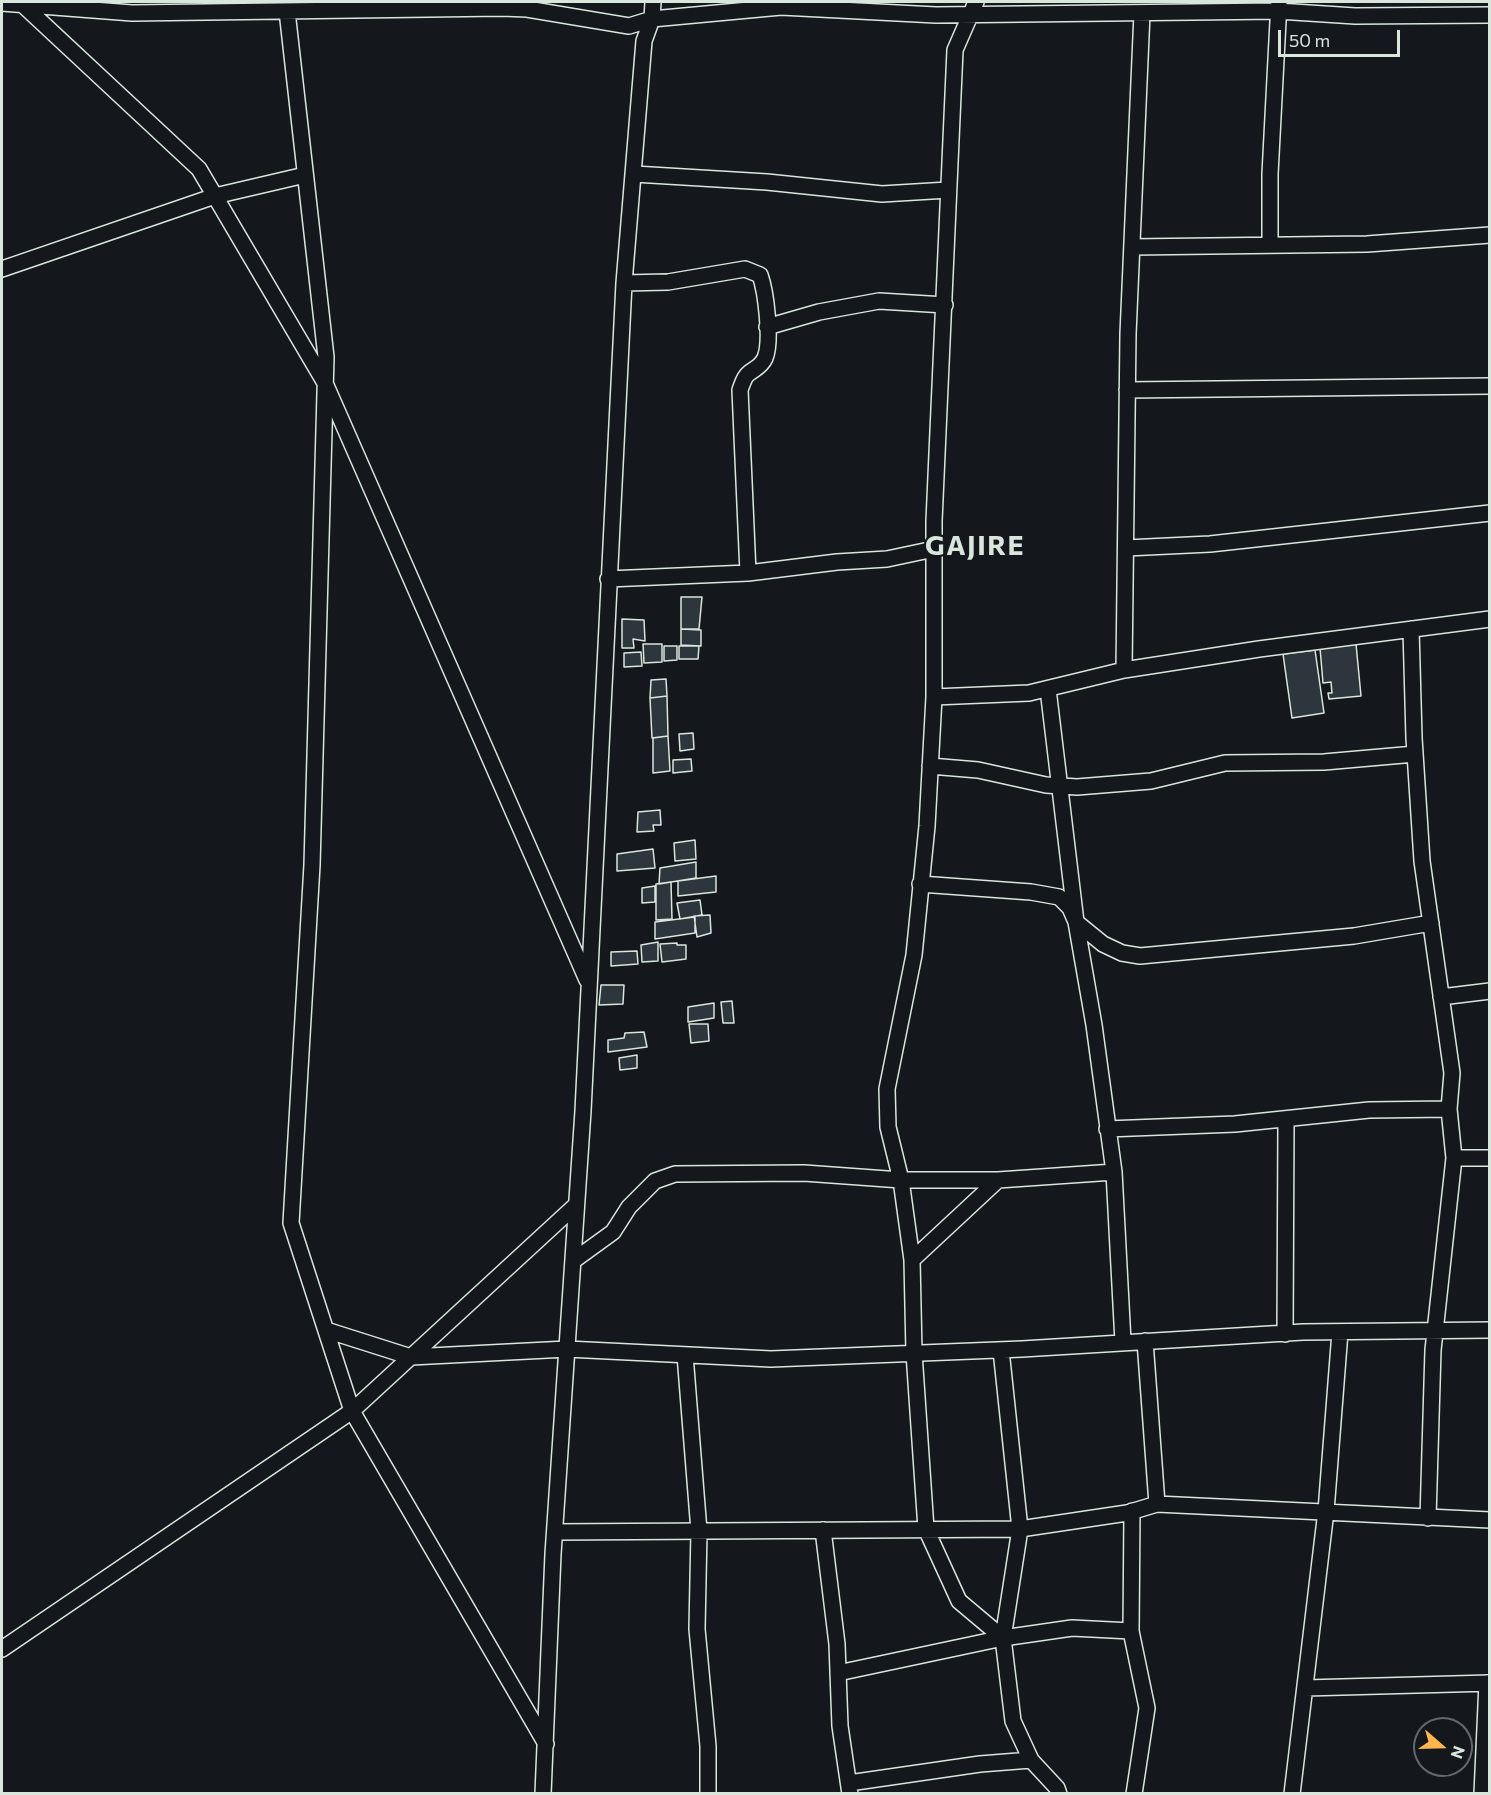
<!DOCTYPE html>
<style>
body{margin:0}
#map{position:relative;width:1491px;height:1795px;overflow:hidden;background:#14181c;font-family:Commissioner,sans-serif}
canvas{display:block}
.frame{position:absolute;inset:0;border:3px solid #d8e6dc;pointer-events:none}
.north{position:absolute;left:1413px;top:1717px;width:60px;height:60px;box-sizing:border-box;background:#14181c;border:2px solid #626a69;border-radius:50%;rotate:110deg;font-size:16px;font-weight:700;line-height:24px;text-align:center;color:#d8e6dc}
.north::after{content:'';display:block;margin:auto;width:21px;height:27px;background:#ffb74d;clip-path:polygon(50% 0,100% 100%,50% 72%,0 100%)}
.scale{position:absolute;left:1278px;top:30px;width:122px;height:27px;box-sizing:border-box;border:3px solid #d8e6dc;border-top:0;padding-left:8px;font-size:18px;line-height:21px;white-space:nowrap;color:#d8e6dc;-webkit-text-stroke:4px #14181c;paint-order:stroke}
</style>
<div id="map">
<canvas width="1491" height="1795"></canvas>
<div class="frame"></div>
<div class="north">N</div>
<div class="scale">50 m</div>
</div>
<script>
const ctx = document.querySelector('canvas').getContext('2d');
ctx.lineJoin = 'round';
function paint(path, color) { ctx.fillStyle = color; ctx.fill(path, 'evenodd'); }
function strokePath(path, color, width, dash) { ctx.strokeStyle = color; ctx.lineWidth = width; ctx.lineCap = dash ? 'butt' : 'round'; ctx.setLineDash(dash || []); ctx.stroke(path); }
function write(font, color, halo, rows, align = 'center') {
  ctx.font = font + ' Commissioner,sans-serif'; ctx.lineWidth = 4.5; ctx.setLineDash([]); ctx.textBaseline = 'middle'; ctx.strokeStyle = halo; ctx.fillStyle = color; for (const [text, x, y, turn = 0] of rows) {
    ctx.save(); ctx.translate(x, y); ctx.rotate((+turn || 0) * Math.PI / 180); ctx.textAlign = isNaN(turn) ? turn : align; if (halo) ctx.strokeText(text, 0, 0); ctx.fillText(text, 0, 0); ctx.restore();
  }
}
const building = new Path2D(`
 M681 597H702L699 629H681Z
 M622 619 644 620 645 641 633 639 634 648H622Z
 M681 629 701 630V646L681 645Z
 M643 644H662V662L644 663Z
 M1356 644 1361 696 1329 699 1328 693H1332L1331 682 1323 683 1320 648Z
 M664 646H677V660L664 661Z
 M679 646H699L698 659H679Z
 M1315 650 1324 713 1292 718 1283 654Z
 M641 652 642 666 624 667V653Z
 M666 679 667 696 650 698 651 680Z
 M667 696 668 736 652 738 650 698Z
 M693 733 694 749 680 751 679 734Z
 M668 736 670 771 653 773V738Z
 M691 759 692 771 673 773V760Z
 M660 810 661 825H653L654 831 637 832 638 812Z
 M695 840 696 859 675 861 674 843Z
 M653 849 655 868 617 871V854Z
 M696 862V878L659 884 660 868Z
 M716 876V892L678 896V881Z
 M671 882 672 919 656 920V884Z
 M655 886V902L642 903V888Z
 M700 900 702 915 680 919 677 903Z
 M710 915 711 933 697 937 694 916Z
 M695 917V933L655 939V922Z
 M658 942V961L642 962 641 945Z
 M677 943V945H686V959L662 962 660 944Z
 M637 951 638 964 611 966V952Z
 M601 985H624L623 1004 599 1005Z
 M732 1001 734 1023H723L721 1002Z
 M714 1003V1018L688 1022V1007Z
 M689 1024H708L709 1041 691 1043Z
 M644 1032 647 1047 608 1052V1040L624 1038 625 1033Z
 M637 1055V1068L620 1070 619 1058Z`);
paint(building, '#2c363c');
strokePath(building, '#d8e6dc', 1.5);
const street = new Path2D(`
 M976 2 955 50 934 521V697L927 826 914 955 887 1089 888 1127 901 1180 912 1260 914 1353 926 1529 959 1601 1003 1638 1013 1721 1031 1760 1057 1788 1059 1794
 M2 3 132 13 502 8 527 9 629 26 652 19 781 7 936 15 1278 11 1355 16 1490 15
 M23 5 199 169 325 383 587 980
 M287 11 326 357 312 865 291 1223 352 1411 546 1744
 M634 174 767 182 882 194 948 190
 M1270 245V174L1279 2
 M1132 247 1367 244 1490 235
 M2 269 215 196 305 175
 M624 283 668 282 745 269 760 275C766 292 772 341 765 358 761 367 755 368 748 374 744 377 742 385 740 390L748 573
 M767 327 819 312 879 301 945 305
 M1127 390 1490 386
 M1126 548 1210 544 1490 513
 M608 579 748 573 837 562 887 559 934 549
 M1411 629 1414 738 1422 861 1452 1073 1449 1109 1454 1158 1433 1350 1428 1518
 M1124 670 1128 334 1142 13
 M1048 689 1076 922 1094 1025 1114 1172 1123 1342
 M934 697 1029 693 1124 670 1259 649 1490 619
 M930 766 978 770 1046 785 1077 787 1151 781 1225 763 1324 762 1415 754
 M920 884 1031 892 1059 897 1070 908 1076 922 1103 944 1122 953 1140 956 1354 936 1431 923
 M1441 997 1490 991
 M1107 1129 1235 1124 1369 1110 1449 1109
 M1454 1158H1490
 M912 1260 998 1180
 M573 1261 613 1232 629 1207 655 1181 675 1174 804 1173 901 1180H998L1114 1172
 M326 1330 411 1357 567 1349 771 1359 1022 1349 1303 1332 1490 1330
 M1285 1334 1286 1120
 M1145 1341 1157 1504
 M1001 1350 1020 1529 1003 1638 1072 1628 1131 1631
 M685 1355 699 1531 697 1629 708 1746V1794
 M1132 1511 1131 1631 1147 1708 1134 1794
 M823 1530 837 1644 840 1726 850 1794
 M555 1532 1020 1529 1127 1513 1157 1504 1490 1520
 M2 1649 352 1411 576 1205
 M838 1673 1003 1638
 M1305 1688 1490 1683
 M849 1783 980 1764 1031 1760
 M543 1794 553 1554 583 1111 624 283 644 41 652 19 653 2
 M1292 1794 1326 1511 1340 1332
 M1482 1794 1487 1683`);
strokePath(street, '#d8e6dc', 18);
strokePath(street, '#14181c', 15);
ctx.letterSpacing = '1.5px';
write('bold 27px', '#d8e6dc', '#14181c', [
 ["GAJIRE",975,546]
]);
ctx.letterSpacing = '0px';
</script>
